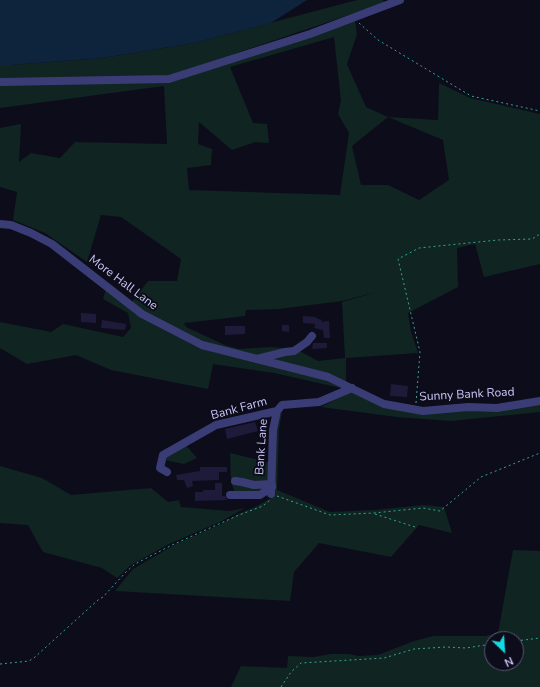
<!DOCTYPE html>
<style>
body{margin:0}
#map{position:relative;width:540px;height:687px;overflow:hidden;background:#0d0c1a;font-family:"Nunito Sans",sans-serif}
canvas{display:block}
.north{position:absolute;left:484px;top:631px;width:40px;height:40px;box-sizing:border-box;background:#0d0c1a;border:1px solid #595874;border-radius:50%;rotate:155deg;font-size:11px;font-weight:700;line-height:16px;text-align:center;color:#ccc9fb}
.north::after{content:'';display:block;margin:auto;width:14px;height:18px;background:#11dae0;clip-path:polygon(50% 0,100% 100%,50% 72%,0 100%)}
</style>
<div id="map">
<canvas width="540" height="687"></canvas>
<div class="north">N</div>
</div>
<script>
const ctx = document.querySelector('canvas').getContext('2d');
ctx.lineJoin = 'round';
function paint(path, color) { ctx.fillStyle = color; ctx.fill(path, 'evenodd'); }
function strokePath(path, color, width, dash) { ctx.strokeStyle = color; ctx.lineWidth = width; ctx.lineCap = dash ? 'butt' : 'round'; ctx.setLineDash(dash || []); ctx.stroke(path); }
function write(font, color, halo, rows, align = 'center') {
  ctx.font = font + ' "Nunito Sans",sans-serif'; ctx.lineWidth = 4; ctx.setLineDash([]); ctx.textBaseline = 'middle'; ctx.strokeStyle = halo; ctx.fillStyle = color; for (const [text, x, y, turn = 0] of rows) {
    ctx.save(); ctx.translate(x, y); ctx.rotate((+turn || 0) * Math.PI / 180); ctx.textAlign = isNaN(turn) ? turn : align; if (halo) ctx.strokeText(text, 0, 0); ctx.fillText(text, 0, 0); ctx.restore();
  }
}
paint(new Path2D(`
 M357 0H383L384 3 169 76 170 81 355 21 357 34 347 64 366 107 388 117 438 120 439 83 470 98 540 114V264L484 277 475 244 457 248 458 287 408 313 411 332 418 353 346 358V383L202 343 143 313 131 303 148 281H177L181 259 121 217 101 215 87 262 45 233 13 220 17 192 0 187V128L21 124 19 162 31 153 60 158 75 142 167 144 164 86 0 108V65H11L103 58 194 43ZM334 37 341 101 338 114 349 133 340 195 189 190 187 168 211 165 212 149 198 144 199 122 232 150 255 142 269 143 267 124 253 123 230 67ZM388 117 443 140 449 180 419 200 388 185H361L352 146ZM377 292 342 302 345 358 318 361 296 349 270 347 239 349 225 345 186 327 184 323 245 316 246 310 279 309 342 301Z
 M106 289 202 347 328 380 345 389 274 373 213 364 208 389 111 370 76 355 27 364 0 348V322L51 332 63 324 123 337 131 328 128 313 103 299Z
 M352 391 423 411 540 405V412L451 421 397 417 321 407Z
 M283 407 279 429 277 490 330 512 375 510 423 505 444 507 452 533 419 525 391 557 319 543 294 572 290 601 115 591 133 569 176 544 221 524 238 514 255 507 271 498 272 493 274 431Z
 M184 443 197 458 184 464 160 459Z
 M230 453 271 463 270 494 235 493 231 482Z
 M0 466 42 478 71 495 151 488 168 502 179 500 181 507 230 511 245 508 220 522 169 544 131 565 117 578 102 568 43 552 28 525 0 523Z
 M513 550 540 551V687H231L241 666 287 668 288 656 314 657 331 654H348L358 656 378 655 414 641 433 636H486L498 633ZM492 639H516V663H492Z`), '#102422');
paint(new Path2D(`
 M0 0H307L271 23 194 43 103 58 11 65H0Z`), '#0e233c');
paint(new Path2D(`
 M81 313 96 314V323L81 322Z
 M303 316 316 317V318L322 320 321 322 329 321 330 338H324L323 330 314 328 315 324 303 323Z
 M102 320 126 324 125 330 101 328Z
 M282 325H289V332L282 331Z
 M225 326H245V334L225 335Z
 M313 343H327V348L312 349Z
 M391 384 408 386 407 397 390 396Z
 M255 422 258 431 227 439 225 429Z
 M200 467H227V472H219V480L192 481 193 486 187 488 184 480H177L176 475 200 471Z
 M215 483H222V496H225L227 500 195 501V492H203V490H215Z`), '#1e1a3a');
strokePath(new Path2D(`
 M359 23 378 40 471 96 540 111
 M416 403 420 352 398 259 419 248 498 240 532 239 540 234
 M277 496 330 515 374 513 423 508 440 511 481 477 540 453
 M375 514 415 527
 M516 641 540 638
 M0 664 29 661 35 657 98 600 103 597 126 572 135 564 172 545 239 515 263 506 270 500
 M281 687 291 672 301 663 384 658 414 649 446 647 466 648 492 644`), '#35a495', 1, [2, 3]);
strokePath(new Path2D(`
 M0 82 169 79 310 34 400 0
 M0 224 11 225 31 233 52 244 142 314 202 345 328 377 384 404 423 411 468 407 497 408 540 401
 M257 359 285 352 294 351 307 342 312 336
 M167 472 160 468 163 455 216 425 277 411
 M235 481 242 482 254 485 272 484
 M271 494 273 430 277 411 282 405 319 402 352 388
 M230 495H260L272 487`), '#3a3c76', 8);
write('12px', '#ccc9fb', '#0d0c1a', [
 ["More Hall Lane",123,283,37],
 ["Sunny Bank Road",467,395,-3],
 ["Bank Farm",239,409,-15],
 ["Bank Lane",262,447,-86]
]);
</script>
